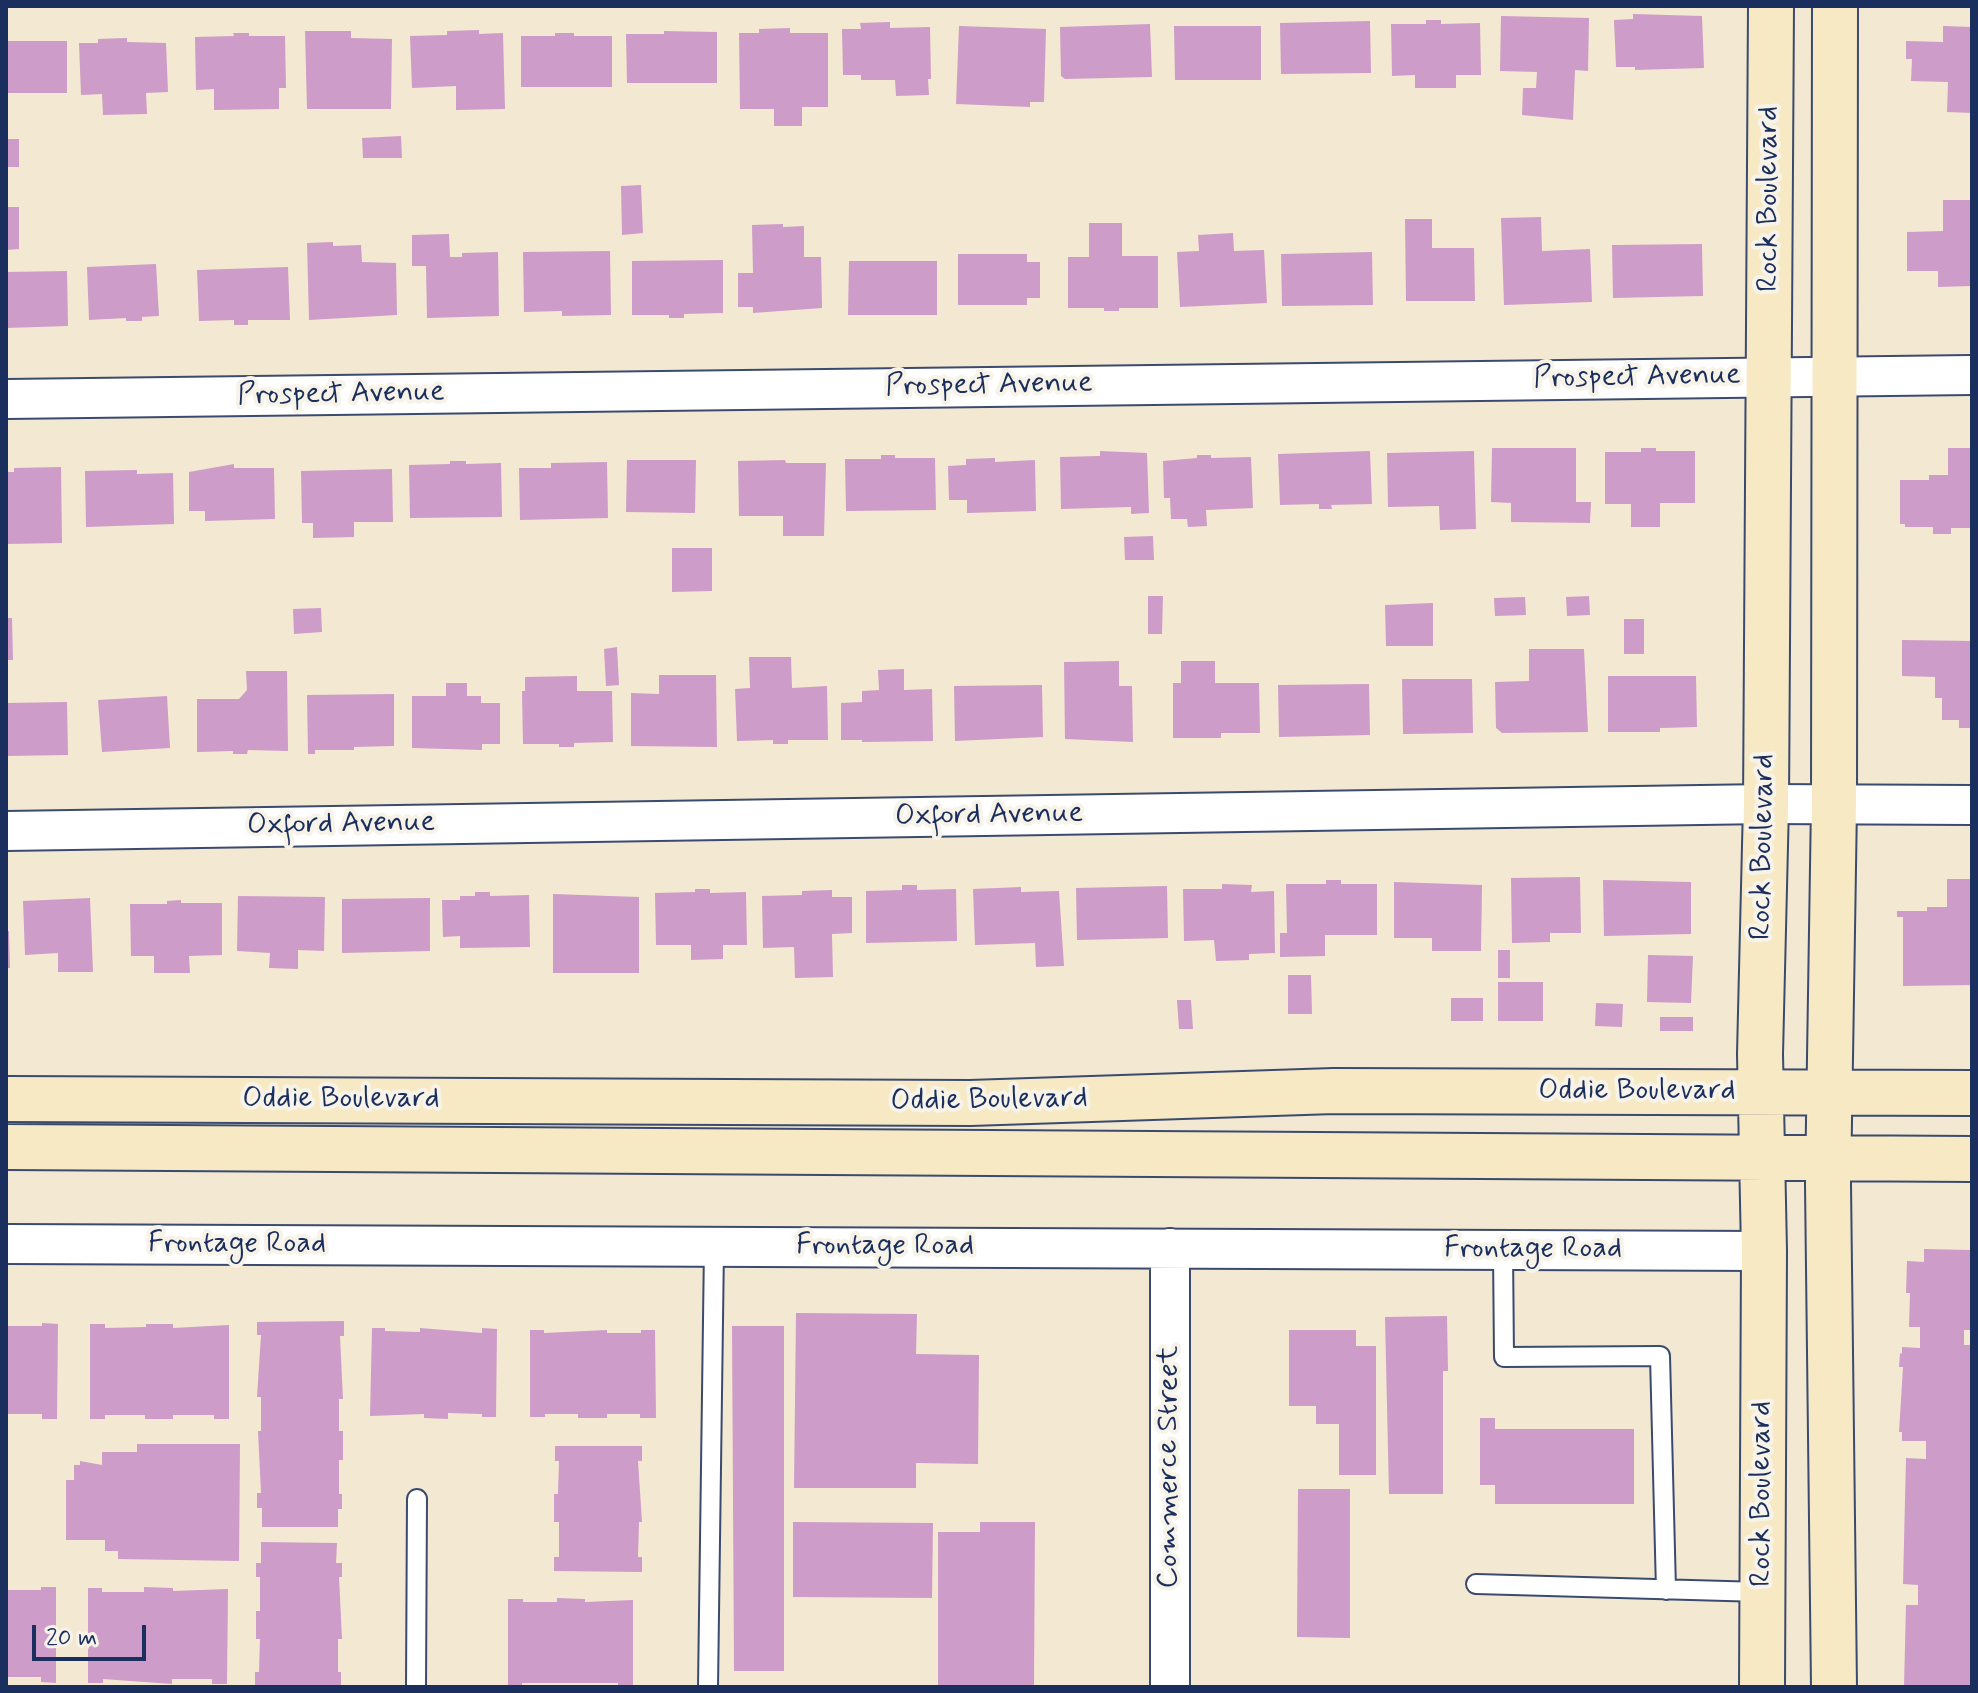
<!DOCTYPE html>
<style>
body{margin:0}
#map{position:relative;width:1978px;height:1693px;overflow:hidden;background:#f3e8d1;font-family:Mynerve,sans-serif}
canvas{display:block}
.frame{position:absolute;inset:0;border:8px solid #1b2f5e;pointer-events:none}
.scale{position:absolute;left:32px;top:1625px;width:114px;height:36px;box-sizing:border-box;border:4px solid #1b2f5e;border-top:0;padding-left:10px;font-size:24px;line-height:28px;white-space:nowrap;color:#1b2f5e;-webkit-text-stroke:6px #f7f3e8;paint-order:stroke}
</style>
<div id="map">
<canvas width="1978" height="1693"></canvas>
<div class="frame"></div>
<div class="scale">20 m</div>
</div>
<script>
const ctx = document.querySelector('canvas').getContext('2d');
ctx.lineJoin = 'round';
function paint(path, color) { ctx.fillStyle = color; ctx.fill(path, 'evenodd'); }
function strokePath(path, color, width, dash) { ctx.strokeStyle = color; ctx.lineWidth = width; ctx.lineCap = dash ? 'butt' : 'round'; ctx.setLineDash(dash || []); ctx.stroke(path); }
function write(font, color, halo, rows, align = 'center') {
  ctx.font = font + ' Mynerve,sans-serif'; ctx.lineWidth = 8; ctx.setLineDash([]); ctx.textBaseline = 'middle'; ctx.strokeStyle = halo; ctx.fillStyle = color; for (const [text, x, y, turn = 0] of rows) {
    ctx.save(); ctx.translate(x, y); ctx.rotate((+turn || 0) * Math.PI / 180); ctx.textAlign = isNaN(turn) ? turn : align; if (halo) ctx.strokeText(text, 0, 0); ctx.fillText(text, 0, 0); ctx.restore();
  }
}
paint(new Path2D(`
 M1633 14 1702 16 1704 68 1635 70V67H1616L1614 20 1633 19Z
 M1501 16 1589 18 1588 71 1575 70 1573 120 1522 115 1523 88H1536L1537 72 1500 71Z
 M1426 20H1441V24L1480 23 1481 75H1456V88H1415V75L1392 76 1391 24H1426Z
 M1370 21 1371 73 1281 74 1280 23Z
 M890 22V28L930 27 931 79H928L929 95 896 96 895 80H861V75H843L842 29H861L860 23Z
 M1150 24 1152 77 1065 79 1061 76 1060 27Z
 M959 26 1046 29 1044 102H1030V107L956 104Z
 M1174 26H1261V80H1175Z
 M1943 26 1972 27V113L1947 112 1948 82 1911 81 1912 59H1906V41L1943 42Z
 M790 28V33H828V107H802V126H774V109H740L739 33H759V29Z
 M479 30V34L503 33 505 109 456 110V86L412 88 410 36 447 35V31Z
 M305 31H351V38L392 39 391 109H307Z
 M664 31 717 32V83H627L626 34H664Z
 M233 33H249V36H285L286 88H279V109L214 110V89L196 90 195 37 234 36Z
 M555 33H574V36H612V87H521V36H555Z
 M127 38V42L166 43 168 92 146 93 147 114 103 115 102 94 81 95 79 43H98V39Z
 M6 41H67V93H6Z
 M401 136 402 158H363L362 138Z
 M6 139H19V167H6Z
 M641 185 643 233 622 235 621 186Z
 M1943 200H1972V286L1938 287V271H1907V232L1943 231Z
 M6 207H19V249L6 250Z
 M1541 217 1542 251 1590 249 1592 302 1504 305 1501 218Z
 M1405 219H1432V248H1474L1475 301H1406Z
 M1089 223H1122V256H1158V308H1119V311H1104V308H1068V257H1089Z
 M783 224V227L804 226V257H821L822 308 753 313V307H738V273H753L752 225Z
 M1233 233 1234 251 1264 250 1267 303 1180 307 1177 252 1199 251 1198 235Z
 M449 234 450 257H462V253L498 252 499 316 427 318 426 266H412V235Z
 M333 242V246L361 245 362 262 396 263 397 315 309 320 307 243Z
 M1702 244 1703 296 1613 298 1612 245Z
 M610 251 611 315 562 316V311L524 312 523 252Z
 M1372 252 1373 305 1282 306 1281 254Z
 M958 254H1027V262H1040V298H1027V305H958Z
 M723 260V313L684 314V318H669V315H632V261Z
 M849 261H937V315H848Z
 M156 264 159 316 142 317V321H126V318L89 320 87 267Z
 M288 267 290 320H248V325H234V320L199 321 197 270Z
 M67 271 68 326 6 328V272Z
 M1492 448H1576V502H1591L1590 523 1511 522V503L1491 502Z
 M1641 448H1656V451H1695V503H1660V527H1631V504H1605V452H1641Z
 M1948 448H1972V528H1951V534H1933V527H1905V524H1900V480H1929V475H1948Z
 M1100 451 1147 453 1149 513 1131 514V507L1061 509 1060 457 1100 456Z
 M1370 451 1372 504 1331 505 1332 509H1319V504L1280 505 1278 454Z
 M1474 451 1476 529 1440 530 1439 506 1388 507 1387 453Z
 M881 455H895V458H935L936 510 846 511 845 459H881Z
 M1197 455H1211V458L1251 457 1253 508 1206 510 1207 526 1188 527 1187 519H1171L1170 498H1164L1163 461 1197 458Z
 M995 458V462L1035 460 1036 511 967 513V500H949L948 466 966 465V459Z
 M627 460H696L695 513 626 512Z
 M785 460 786 463H826L824 536H783V516H739L738 461Z
 M450 461H466V464L501 463 502 517 410 518 409 465 450 464Z
 M607 462 608 518 520 520 519 468H551V463Z
 M234 464V468H274L275 519 205 521V511H189V472Z
 M61 467 62 543 6 544V472H14V468Z
 M392 469 393 522H354V537L313 538V523H302L301 471Z
 M137 470V474L173 473 174 524 86 527 85 471Z
 M1153 536 1154 560H1125L1124 537Z
 M672 548H712V591L672 592Z
 M1148 596H1163L1162 634H1148Z
 M1589 596 1590 615 1567 616 1566 597Z
 M1525 597 1526 615 1495 616 1494 598Z
 M1433 603V646H1386L1385 605Z
 M321 608 322 632 294 634 293 609Z
 M6 618H12L13 660H6Z
 M1624 619H1644V654H1624Z
 M1902 640 1972 641V728H1959V720H1942V698H1935V677L1902 676Z
 M617 647 619 685 606 686 604 649Z
 M1529 649H1584L1588 732 1502 733 1496 728 1495 682 1529 681Z
 M749 657H791L792 688 827 686 828 740H788V744H773V740L737 741 735 689 750 688Z
 M1119 661V686H1132L1133 742 1065 739 1064 662Z
 M1181 661H1215V683H1259L1260 733H1221V738H1173V683H1181Z
 M904 669V690L932 689 933 741 862 742V740H841V703L862 702V691L879 690 878 670Z
 M246 671H287L288 751 248 750 247 754H233V751L197 752V699H239L247 690Z
 M659 675H716L717 747 631 746V693L659 694Z
 M577 676V691H612L613 742 574 743V747H559V744H523L522 691H525V677Z
 M1608 676H1696L1697 727 1660 728V732H1608Z
 M1402 679H1472L1473 733 1403 734Z
 M446 683H467V696H481V703H500V744H482V750L412 748V696H446Z
 M1369 684 1370 735 1279 737 1278 685Z
 M1042 685 1043 737 955 741 954 686Z
 M394 694V746L354 747V750H315V754H308L307 695Z
 M167 696 170 748 102 752 98 700Z
 M67 702 68 755 6 756V703Z
 M1580 877 1581 933H1550V942L1512 943 1511 878Z
 M1947 879H1972V985L1903 986V917H1897V911H1927V907H1947Z
 M1326 880H1341V884H1377V935H1325V956L1280 957V933H1287L1286 884H1326Z
 M1603 880 1691 882V934L1604 936Z
 M1394 882 1482 885 1481 951H1432V938H1394Z
 M1222 884 1252 885 1251 892 1274 891 1275 953 1249 954V960L1216 961 1214 940 1184 941 1183 889H1222Z
 M902 885H917V890L956 889 957 941 866 943V891L902 890Z
 M1167 886 1168 938 1077 940 1076 888Z
 M1021 887V892L1059 891 1064 966 1036 967 1035 943 975 945 973 889Z
 M695 889H710V893L746 892 747 945H723V959L691 960V945H656L655 893 695 892Z
 M832 890V897H852V933L832 934 833 977 795 978 794 947 763 948 762 896 802 895V891Z
 M475 892H490V896L529 895 530 947 460 948V936L443 937 442 900H460V896H475Z
 M553 894 639 897V973H553Z
 M238 896 325 897 324 951 298 950V969L269 968 270 953 237 951Z
 M90 898 93 972H58V953L25 955 23 901Z
 M430 898V951L342 953V899Z
 M181 900V903H222V955L189 956 190 973H154V956H131L130 904H167V901Z
 M6 931H9L10 968H6Z
 M1498 950H1510V978H1498Z
 M1648 955 1693 956 1691 1003 1647 1002Z
 M1288 975H1311L1312 1014H1288Z
 M1498 982H1543V1021H1498Z
 M1451 998H1483V1021H1451Z
 M1177 1000H1191L1193 1029H1179Z
 M1596 1003 1623 1004 1622 1027 1595 1026Z
 M1660 1017H1693V1031H1660Z
 M1924 1249 1972 1250V1330H1964V1345H1972V1687H1904L1906 1605H1918V1585L1903 1584 1906 1458 1926 1459V1441H1902V1432H1899L1903 1367H1899L1900 1353 1902 1354V1347L1920 1348V1327H1909L1910 1293H1906L1907 1261 1924 1262Z
 M796 1313 917 1314 916 1354 979 1355 978 1464 916 1463V1488H794Z
 M1447 1316 1448 1371H1443V1494H1389L1385 1317Z
 M344 1321V1336H340L343 1399H339V1431H343V1460H339V1494H342V1509H338V1527H262V1508H257V1493H261L258 1431H261V1397H257L261 1335H257V1322Z
 M42 1323 58 1324 57 1419H42V1414H6V1326H42Z
 M90 1324H105V1328L146 1327V1324H173V1328L229 1325V1419H214V1415H173V1419H145V1415H105V1419H90Z
 M732 1326H784V1671H734Z
 M372 1328H385V1331L420 1332V1328L482 1333V1328L497 1329 496 1417H482V1414L448 1413V1419L424 1418V1414L370 1416Z
 M530 1330H544V1333L607 1330V1333H641V1330H655L656 1418H640V1414H607V1418H578V1414H545V1417H530Z
 M1289 1330H1356V1346H1376V1475H1339V1424H1316V1406H1289Z
 M1480 1418H1495V1429H1634V1504H1495V1485H1480Z
 M137 1444H240L239 1561 118 1559V1551H105V1540H66V1480H74V1465H80V1461L102 1465V1452H137Z
 M555 1446H642V1461H638L642 1522H639L638 1557H642V1572L554 1571V1557H559V1522H554V1494H558L559 1461H555Z
 M1298 1489H1350V1638L1297 1637Z
 M793 1522 933 1523 932 1598 793 1597Z
 M980 1522H1035L1034 1687H938V1532H980Z
 M261 1542 337 1543 336 1563H342V1577H339L342 1639H338V1672H341V1687H255V1672H259L260 1639H256V1611H260V1577H256V1563H261Z
 M41 1587H56V1683L41 1682V1677H6V1590H41Z
 M144 1587 173 1588V1591L228 1589 227 1684H212V1679H172V1684L103 1679V1683H88V1588H102V1592H144Z
 M557 1598 585 1599V1602L633 1600V1686H618V1683H522V1686H508V1599H523V1602H557Z`), '#ce9cc9');
const lane = new Path2D(`
 M1503 1250 1504 1357 1660 1356 1666 1590
 M1476 1584 1762 1592
 M416 1687 417 1499
 M708 1687 714 1247`);
const street = new Path2D(`
 M6 399 1972 375
 M6 831 1766 804 1972 805
 M6 1244 1764 1251
 M1170 1248V1687`);
const secondary = new Path2D(`
 M6 1099 970 1103 1334 1091 1972 1093
 M6 1147 1972 1159
 M1762 1687 1764 1251 1760 1054 1766 804 1771 6
 M1834 1687 1828 1184 1834 804 1835 6`);
strokePath(lane, '#3b4b6f', 22);
strokePath(street, '#3b4b6f', 42);
strokePath(secondary, '#3b4b6f', 48);
strokePath(lane, '#fff', 18);
strokePath(street, '#fff', 38);
strokePath(secondary, '#f6e9c3', 44);
write('30px', '#1b2f5e', '#f7f3e8', [
 ["Rock Boulevard",1770,199,-90],
 ["Prospect Avenue",1637,378,-1],
 ["Prospect Avenue",989,386,-1],
 ["Prospect Avenue",341,395,-1],
 ["Oxford Avenue",989,816,-1],
 ["Oxford Avenue",341,825,-1],
 ["Rock Boulevard",1764,847,-89],
 ["Oddie Boulevard",1637,1092],
 ["Oddie Boulevard",341,1100],
 ["Oddie Boulevard",989,1101,-1],
 ["Frontage Road",237,1245],
 ["Frontage Road",885,1247],
 ["Frontage Road",1533,1250],
 ["Commerce Street",1170,1467,-90],
 ["Rock Boulevard",1763,1494,-90]
]);
</script>
